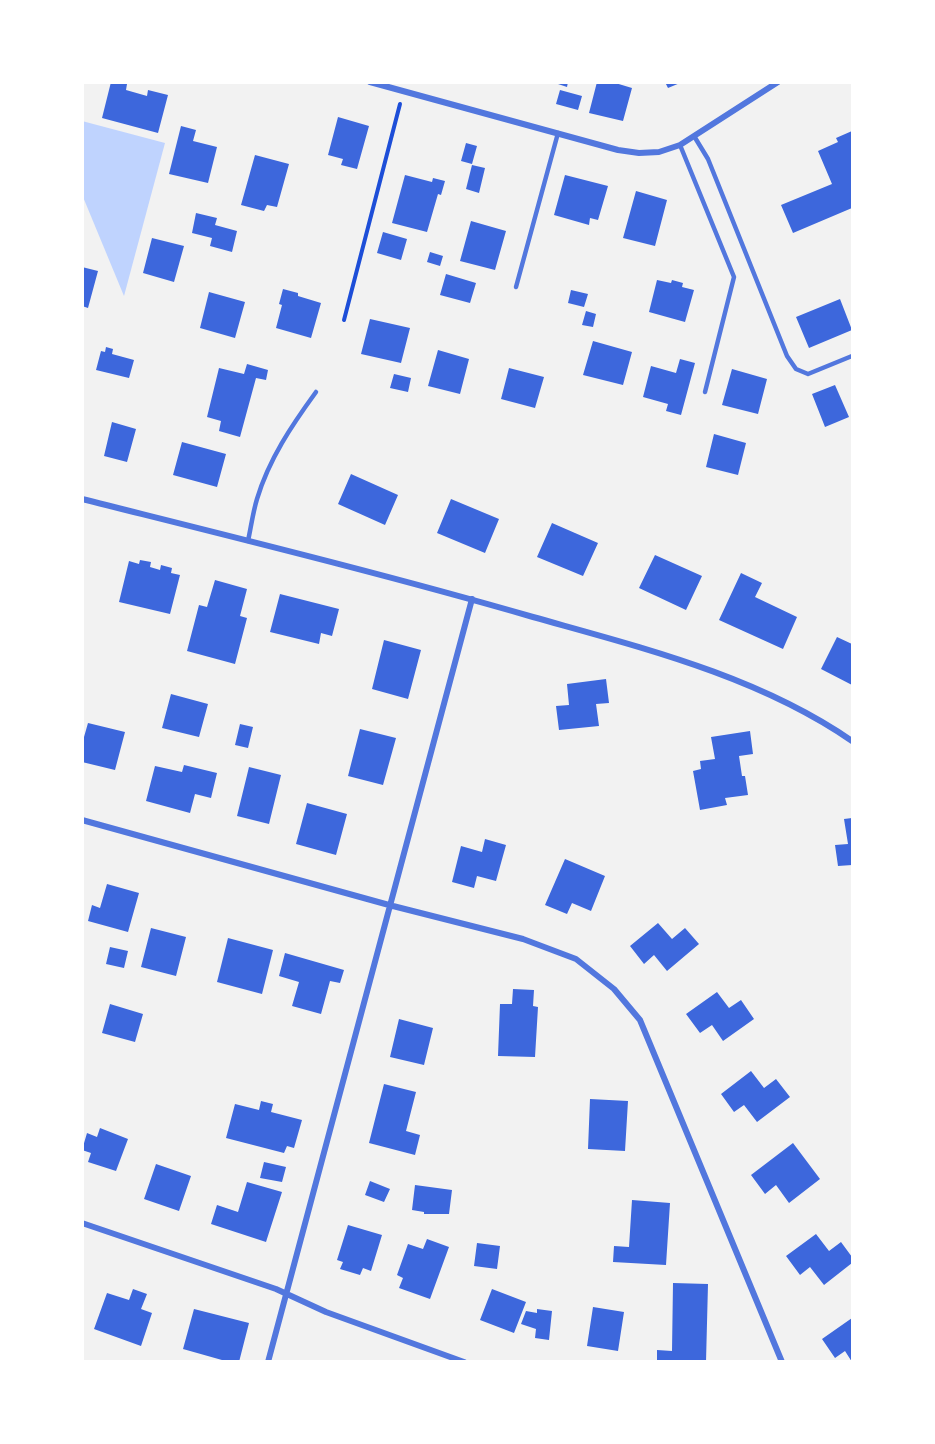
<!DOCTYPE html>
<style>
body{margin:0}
#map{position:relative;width:935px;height:1444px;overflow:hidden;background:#f2f2f2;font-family:Spectral,serif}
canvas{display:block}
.frame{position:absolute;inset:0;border:84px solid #fff;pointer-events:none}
</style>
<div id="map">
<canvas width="935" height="1444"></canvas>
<div class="frame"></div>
</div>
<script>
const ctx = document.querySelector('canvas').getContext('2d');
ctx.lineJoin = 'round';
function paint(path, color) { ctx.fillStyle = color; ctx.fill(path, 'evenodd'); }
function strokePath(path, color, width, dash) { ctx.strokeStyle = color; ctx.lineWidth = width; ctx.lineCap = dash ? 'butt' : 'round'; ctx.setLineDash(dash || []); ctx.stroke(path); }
paint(new Path2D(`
 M82 121 165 143 124 296 83 197Z`), '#bfd3fe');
paint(new Path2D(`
 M111 82 127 84 126 90 147 96 148 90 168 95 158 133 102 118Z
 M552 82H568L567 87Z
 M597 82H612L632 88 623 121 589 113Z
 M665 82H680V83L668 88Z
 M560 90 582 96 578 110 556 104Z
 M338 117 369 126 357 169 341 165 343 159 328 155Z
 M181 126 196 130 193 141 217 147 208 183 169 174Z
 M852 131V208L793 233 781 205 832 184 818 151 838 142 836 138Z
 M466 143 477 146 472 164 461 161Z
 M255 155 289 164 277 207 267 205 264 211 241 205Z
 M472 165 485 168 479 193 466 189Z
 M405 175 432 182 433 178 445 181 441 195 438 194 427 232 392 223Z
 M565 175 608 186 598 220 590 218 589 225 554 215Z
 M636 191 667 200 655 246 623 238Z
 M196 213 217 218 215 225 237 231 232 252 210 246 212 238 192 233Z
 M471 221 506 231 495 270 460 261Z
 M383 232 407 239 401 260 377 253Z
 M152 238 184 246 174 282 143 273Z
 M430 252 443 256 440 266 427 262Z
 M82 267 98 271 88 308 82 306Z
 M446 274 476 283 470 303 440 295Z
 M657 280 671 283 672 280 683 283 682 287 694 290 685 322 649 312Z
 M283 289 298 293V296L321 303 311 338 276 328 282 305 279 304Z
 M571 290 588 294 584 307 568 303Z
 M209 292 245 302 235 338 200 328Z
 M840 299 852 330 809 348 796 317Z
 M586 311 596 314 593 327 582 325Z
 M370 319 410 328 401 363 361 354Z
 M593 341 632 352 623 385 583 375Z
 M106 347 113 349 112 354 134 360 129 378 96 370 101 351 105 352Z
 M438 350 469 359 460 394 428 386Z
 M680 359 695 363 681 415 666 411 668 404 643 397 651 366 676 373Z
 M247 364 268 370 266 380 256 378 240 437 219 431 221 421 207 417 219 368 244 374Z
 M509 368 544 377 535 408 501 399Z
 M732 369 767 379 758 414 722 405Z
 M394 374 411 378 408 392 390 388Z
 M835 385 849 417 825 427 812 394Z
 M112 422 136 429 127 462 104 456Z
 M714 434 746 443 738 475 706 467Z
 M182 442 226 454 217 487 173 475Z
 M351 474 398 495 385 525 338 504Z
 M451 499 499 519 485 553 437 533Z
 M552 523 598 543 583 576 537 557Z
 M655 555 702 576 686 610 639 588Z
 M140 560 151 562 150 567 160 570 161 565 172 568 171 573 180 575 170 614 119 602 129 561 139 564Z
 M741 573 762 583 755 597 797 617 783 649 719 620Z
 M215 580 247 589 240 616 247 618 235 664 187 651 199 605 207 607Z
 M280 594 339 609 332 636 321 633 319 644 270 632Z
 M837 637 852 644V685L821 669Z
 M384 640 421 650 408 699 372 689Z
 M606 679 609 703 596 704 599 726 559 730 556 706 569 705 567 684Z
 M171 694 208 704 199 737 162 728Z
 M88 723 125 732 115 770 82 762V744Z
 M240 724 253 727 248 748 235 745Z
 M360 729 396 738 383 785 348 776Z
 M750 731 753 754 739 756 742 776H745L748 795 725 798 727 805 700 810 693 771 701 769 700 761 715 759 711 737Z
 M184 765 217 773 211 798 195 794 190 813 146 801 155 766 182 772Z
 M249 767 281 775 269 824 237 816Z
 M307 803 347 814 336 855 296 844Z
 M852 818V865L838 866 835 845 848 844 844 819Z
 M485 839 506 845 496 881 477 876 474 888 452 882 461 846 482 852Z
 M565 859 605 876 591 911 572 903 567 914 545 905Z
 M107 884 139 893 128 932 88 921 92 905 100 908Z
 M658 923 672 939 685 928 699 944 667 971 654 955 644 964 630 946Z
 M151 928 186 937 176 976 141 967Z
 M228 938 273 950 262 994 217 982Z
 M110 947 128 951 124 968 106 964Z
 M285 953 344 970 340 983 330 981 321 1014 292 1006 299 982 279 976Z
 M513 989 534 990 533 1006 538 1007 535 1057 498 1056 500 1004H512Z
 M717 992 729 1008 741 1000 754 1019 723 1041 712 1025 700 1033 686 1014Z
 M110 1004 143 1014 135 1042 102 1033Z
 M399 1019 433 1028 424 1065 390 1057Z
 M751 1071 764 1088 776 1079 790 1097 757 1122 744 1105 734 1112 721 1094Z
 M384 1084 416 1092 406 1131 420 1135 415 1155 369 1143Z
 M590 1099 628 1101 625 1151 588 1149Z
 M261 1101 273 1104 271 1112 302 1120 294 1148 287 1146 284 1153 226 1138 235 1104 259 1110Z
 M100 1128 128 1139 116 1171 88 1162 91 1153 82 1150 87 1133 97 1137Z
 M793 1143 820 1179 789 1203 776 1185 765 1194 751 1175Z
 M264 1162 286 1167 282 1182 260 1178Z
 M156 1164 191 1176 179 1211 144 1199Z
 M370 1181 390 1189 384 1202 365 1195Z
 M247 1182 282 1192 266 1242 211 1224 217 1205 238 1212Z
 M415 1185 452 1190 449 1214H424V1212L412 1210Z
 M632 1200 670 1203 666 1265 613 1262 614 1246 629 1247Z
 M348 1225 382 1235 371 1271 363 1268 360 1275 340 1269 343 1262 337 1260Z
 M816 1234 829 1251 841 1242 852 1257V1263L824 1285 810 1267 800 1275 786 1256Z
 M427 1239 449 1247 430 1299 399 1288 403 1278 397 1275 408 1244 423 1249Z
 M477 1243 500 1246 497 1269 474 1266Z
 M673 1283 708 1284 706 1362H657V1350L672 1351Z
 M133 1289 147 1294 141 1309 152 1313 141 1346 94 1329 107 1293 129 1300Z
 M492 1289 526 1302 514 1333 480 1320Z
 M593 1307 624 1312 618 1351 587 1346Z
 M194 1309 249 1323 239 1362H229L183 1349Z
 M537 1309 552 1311 549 1340 535 1338 536 1329 521 1324 526 1311 537 1313Z
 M852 1318V1362L845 1351 835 1358 822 1339Z`), '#3d67dc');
strokePath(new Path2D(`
 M344 320 400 104`), '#1d4ed8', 4);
strokePath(new Path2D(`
 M694 136 708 159 787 356 796 369 808 374 852 356
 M680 145 734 277 705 392
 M516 287 558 133
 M248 541C251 527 253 512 257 499 269 459 292 425 316 392`), '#5277de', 4.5);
strokePath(new Path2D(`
 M370 82 618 150 639 153 659 152 680 145 778 82
 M82 499C233 537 384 574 533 617 643 648 758 676 852 741
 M82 820 389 905 523 939 576 959 614 989 640 1020 782 1362
 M82 1223 276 1289 326 1312 464 1362
 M268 1362 472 599`), '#5277de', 6);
</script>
